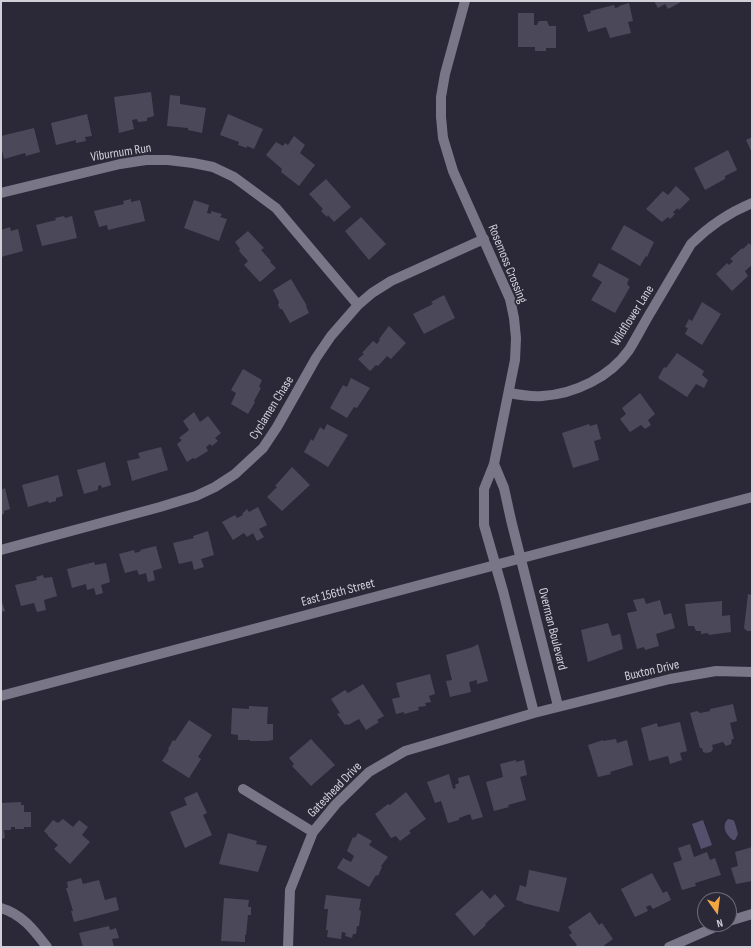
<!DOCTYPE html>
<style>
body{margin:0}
#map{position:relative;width:753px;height:948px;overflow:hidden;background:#2b2938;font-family:"Sofia Sans Condensed",sans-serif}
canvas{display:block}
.frame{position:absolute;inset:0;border:2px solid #d1d0d9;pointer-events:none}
.north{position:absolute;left:697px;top:892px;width:40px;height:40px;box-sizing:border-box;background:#2b2938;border:1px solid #6d6c78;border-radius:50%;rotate:166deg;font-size:11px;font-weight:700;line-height:16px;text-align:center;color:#d1d0d9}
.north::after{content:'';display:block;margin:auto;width:14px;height:18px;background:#f2a541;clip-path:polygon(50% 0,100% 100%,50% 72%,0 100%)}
</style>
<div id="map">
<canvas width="753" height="948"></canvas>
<div class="frame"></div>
<div class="north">N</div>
</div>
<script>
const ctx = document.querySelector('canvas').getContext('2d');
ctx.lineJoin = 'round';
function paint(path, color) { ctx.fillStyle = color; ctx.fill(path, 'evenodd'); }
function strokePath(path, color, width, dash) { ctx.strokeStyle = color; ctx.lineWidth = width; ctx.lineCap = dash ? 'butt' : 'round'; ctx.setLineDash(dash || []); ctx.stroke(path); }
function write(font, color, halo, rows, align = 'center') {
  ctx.font = font + ' "Sofia Sans Condensed",sans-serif'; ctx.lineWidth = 3.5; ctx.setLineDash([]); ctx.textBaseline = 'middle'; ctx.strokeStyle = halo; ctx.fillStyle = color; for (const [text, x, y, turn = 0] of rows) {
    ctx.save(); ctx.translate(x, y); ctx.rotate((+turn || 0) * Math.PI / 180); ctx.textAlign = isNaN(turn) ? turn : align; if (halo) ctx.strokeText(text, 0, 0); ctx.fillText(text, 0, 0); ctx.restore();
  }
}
paint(new Path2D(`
 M728 819 733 820C735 821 737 831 738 834L735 840H733C726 835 721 826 728 819Z
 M703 820 712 845 701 849 692 824Z`), '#534f6d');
paint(new Path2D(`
 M654 1H683L668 9 665 4 658 8Z
 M629 3 633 21 628 22 631 33 610 38 606 27 588 32 583 15 591 13 590 11 614 5 615 8 619 7V6Z
 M518 13H534V25H537L539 21H547L549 26H556V48H546V51H535V47H518Z
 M151 92 154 116 147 118V121L138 122 137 119 132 120 134 129 119 133 114 97Z
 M170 95 180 96V104L206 108 202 133 188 130V128L167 126Z
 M87 114 92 136 85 137 86 141 76 143V140L56 145 51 123Z
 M228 114 263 129 254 149 247 146V148L238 145 239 142 220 135Z
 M34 128 40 152 26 156 25 153 4 159 1 146V136Z
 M294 136 305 145 300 153 315 165 299 186 281 172 282 169 266 155 276 142 283 146 285 143 288 145Z
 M752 137V153L746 140Z
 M728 150 737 170 725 176V179L705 190 694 168Z
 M326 179 351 207 334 222 328 215 327 217 321 211 323 209 309 194Z
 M676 186 690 199 679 210 678 208 673 212 675 214 670 219 668 217 662 222 646 209 663 191 668 195Z
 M131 199V202L140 200 145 221 108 230 107 225 99 227 94 211 124 204 123 201Z
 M194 200 209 205 207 213 211 214V211L222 214 220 217 227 219 219 241 184 228Z
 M64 216 65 218 72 216 77 238 42 246 36 225 56 220 55 218Z
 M361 217 386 244 369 260 345 231Z
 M624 225 654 242 647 257 646 256 640 266 611 249Z
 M10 227 11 231 18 229 23 251 1 257V230Z
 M248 231 264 248 261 250 271 261 270 262 276 268 260 282 244 265 248 261 239 251 240 249 235 242Z
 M749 243 752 246V265L745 271 748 276 732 291 716 274 727 263 729 265 733 261 730 259 742 248 743 249Z
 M599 263 629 279 627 284 630 287 615 313 591 300 602 282 592 276Z
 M291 279 307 306H306L309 313 290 323 282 309H280L278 305 279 302 273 290Z
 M444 295 455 318 424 334 413 314 433 304 431 302Z
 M702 302 721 314 702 345 685 334 688 328 685 327 689 319 692 321Z
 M389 326 406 343 391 359 387 356 378 366 376 365 370 371 358 359 364 354 362 353 373 341 377 344 380 340 379 339Z
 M677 353 704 371 702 375 708 380 704 388 696 384 687 397 658 378 664 367 666 368Z
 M243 369 262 380 259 387 261 388 254 401 255 402 248 414 231 404 236 393 231 390Z
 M351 378 370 388 357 408 354 407 347 418 330 408 343 385 347 387Z
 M640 393 655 414 648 420 651 425 645 429 641 425 630 432 620 419 626 414 622 408Z
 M194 412 200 422 208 416 221 433 215 438 218 441 212 446 210 444 206 447 208 451 195 459 193 458 187 462 177 444 182 440 179 438 189 430 183 421Z
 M327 424 348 435 328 467 304 452 311 439 313 441 320 427 324 430Z
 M589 424 590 426 597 424 601 439 594 441 599 460 573 468 562 433Z
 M161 447 168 470 132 481 127 461 140 458 138 453Z
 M105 462 111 485 102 488 101 485 98 486V490L84 494 77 470Z
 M292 467 310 485 282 511 267 497 277 487 275 486Z
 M58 475 63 496 56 498V501L49 503 48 501 28 507 22 485Z
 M5 488 10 509 4 511V514L1 515V490Z
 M258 507 267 525 259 529 264 537 257 541 253 533 247 537 244 533 233 540 222 522 235 515 237 518 243 515 242 514 247 509 249 512Z
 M208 531 214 555 201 559 204 567 194 570 192 561 179 564 173 543 194 538 193 536Z
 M156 546 162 568 153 571 155 580 148 582 146 573 139 575 137 570 125 573 119 554 134 550 135 553 141 551 140 550Z
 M94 562 95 565 106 563 110 582 101 585 103 593 96 595 94 588 87 590 86 584 72 588 67 569Z
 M43 575 44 578 52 577 57 596 44 600 46 610 37 612 34 603 21 606 15 585 37 580 36 577Z
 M748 594 752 595V631H747L744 628Z
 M644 598 646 604 660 600 664 615 671 613 675 628 656 634 659 646 645 650 644 647 637 649 627 613 637 611 633 600Z
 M1 599 5 611 1 612Z
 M722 601V616L730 615 731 632 709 635 708 633 701 634V631H696L694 626H688L685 604Z
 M608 623 612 636 620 634 623 649 588 662 581 630Z
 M478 644 488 681 477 684V680L469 682 471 692 450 697 446 681 452 680 446 655 473 647Z
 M430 674 435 694 429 696 431 702 425 703 426 706 418 707 419 710 404 714V712L396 714 392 699 400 697 396 683Z
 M363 684 384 716 377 720 379 722 366 730 359 719 348 725 347 724 345 725 337 714 340 713 331 699 345 690 348 693Z
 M733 704 737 721 730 723 734 739H732L731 744 726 746 723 742 712 745 713 749 711 752 706 753 703 752 702 748H700L690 713 697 711 700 713 710 711V709Z
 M249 706 268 707 267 724H273V740L267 741H250V740H238V735L231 734 232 708 249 709Z
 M189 720 212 735 198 757 201 759 189 778 162 761 169 750 168 749 173 740 175 741Z
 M680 722 687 751 680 753 682 760 670 764 668 756 649 761 641 728 657 723 658 727Z
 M311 739 335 765 311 786 292 766 294 764 289 758Z
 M616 739 617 743 627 740 633 765 610 772 611 774 598 777 588 745 603 740V741Z
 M516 760V762L524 760 527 775 520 777 526 800 508 805 509 807 494 811 486 782 503 777 500 764Z
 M449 774 453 789 456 788 455 785 459 783 458 778 469 775 483 817 472 820 470 814 459 818V820L448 823 441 801 435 803 427 782Z
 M197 792 207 813 203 815 212 835 185 848 170 812 187 805 184 798Z
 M406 792 426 819 409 831 411 833 400 841 396 836 391 838 375 814 388 804 390 805Z
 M21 802V805H24V812H31V827H24V829H15V827H11V830H4L5 838 1 839V803Z
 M63 819 73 827 79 820 88 827 82 835 90 842 70 864 54 849 58 845 48 836V835L44 831 53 820 58 823Z
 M228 833 257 841 256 844 267 846 258 872 219 864Z
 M358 833 372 841 369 845 388 857 381 866 382 867 378 876 376 875 369 887 337 868 343 858 351 862 354 856 347 851 353 837 355 838Z
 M690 844 694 857 707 852 710 860 715 858 721 875 695 883 696 886 682 890 673 863 682 860 678 848Z
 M752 847V881L736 884 731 868 738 866 735 852Z
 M529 870 567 878 559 912 523 903V902L516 900 520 885 526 887Z
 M652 873 663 893 667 891 671 900 653 909 650 905 646 907 648 911 635 917 621 889Z
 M81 878 83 884 99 880 105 900 116 897 119 910 74 922 71 911H73L66 888H68L67 882Z
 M482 890 490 899 495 894 505 906 485 924 486 925 474 936 455 914Z
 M326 895 361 899 359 910 361 911 359 926H357L356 934H353L352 938 345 936 346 933 342 932 341 939 327 937 328 930H326L328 909H324Z
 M224 898 249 900 248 907H251V915H248L246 935H245V942L221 941Z
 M590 912 599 925 602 923 613 939 602 947H574L577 945 569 935 572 933 568 927Z
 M109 926 110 930 116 928 119 938 112 939 114 947H83L79 933Z`), '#4b4959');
strokePath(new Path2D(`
 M465 1 445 74 441 97V117L443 138 453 171 510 299 514 318 516 338 515 360 494 464 484 489V525L503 591 534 713
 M1 193 120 164 146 160H168L193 163 213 167 234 177 276 208 358 305
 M509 393C520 395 531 397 542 396 575 394 610 377 629 350 637 337 644 323 652 310 665 288 678 266 691 244 709 226 728 213 752 203
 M494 464 504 488 511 520 558 706
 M1 550 160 507 196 496 215 487 235 474 263 448 277 427 316 358 331 336 358 305 372 293 391 281 484 239
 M243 789 313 832
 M1 908C22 914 34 930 47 947
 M729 921 752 914
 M288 947 290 890 313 832 336 804 369 772 405 751 534 713 670 679 716 671 752 672
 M669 947 722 924`), '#787687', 10);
strokePath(new Path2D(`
 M1 696 752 497`), '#787687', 10);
write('13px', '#d1d0d9', '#2b2938', [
 ["Viburnum Run",121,153,-9],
 ["Rosemoss Crossing",507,264,68],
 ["Wildflower Lane",633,316,-58],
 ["Cyclamen Chase",272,408,-58],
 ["East 156th Street",338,593,-15],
 ["Overman Boulevard",552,629,76],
 ["Buxton Drive",652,671,-13],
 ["Gateshead Drive",335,790,-46]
]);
</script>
